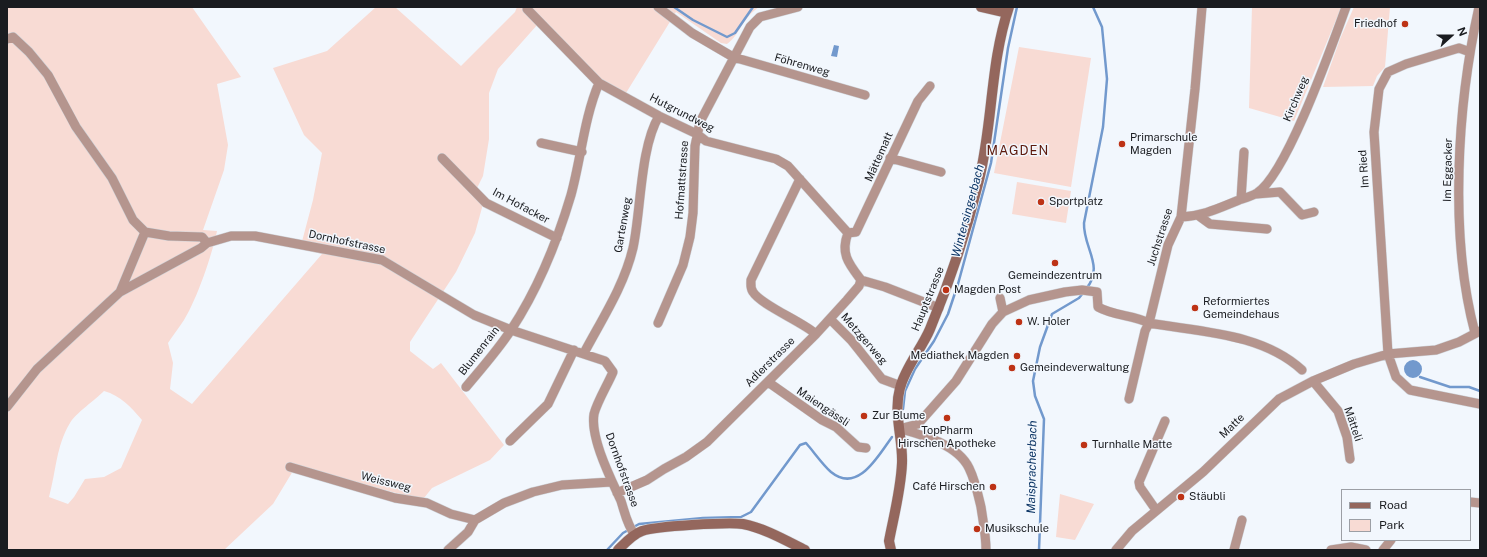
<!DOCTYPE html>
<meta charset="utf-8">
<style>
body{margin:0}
#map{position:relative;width:1487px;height:557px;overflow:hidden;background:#f2f7fd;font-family:"Public Sans",sans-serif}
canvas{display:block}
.frame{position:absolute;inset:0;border:8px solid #1a1c20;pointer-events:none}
.legend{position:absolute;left:1341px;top:489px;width:130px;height:52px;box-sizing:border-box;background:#f2f7fd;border:1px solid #9c9fa5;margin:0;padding:5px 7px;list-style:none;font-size:12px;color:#1a1c20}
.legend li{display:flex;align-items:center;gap:8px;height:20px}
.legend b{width:20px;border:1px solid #9c9fa5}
.north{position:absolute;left:1431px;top:16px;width:40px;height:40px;-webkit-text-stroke:3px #f2f7fd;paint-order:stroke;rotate:69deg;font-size:11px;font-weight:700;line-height:16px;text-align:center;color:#1a1c20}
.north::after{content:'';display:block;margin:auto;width:14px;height:18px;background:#1a1c20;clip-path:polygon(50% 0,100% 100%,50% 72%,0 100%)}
</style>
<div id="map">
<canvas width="1487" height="557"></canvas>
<div class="frame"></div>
<ul class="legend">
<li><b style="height:5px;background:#94675d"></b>Road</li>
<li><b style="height:11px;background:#f8dbd4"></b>Park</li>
</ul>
<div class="north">N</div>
</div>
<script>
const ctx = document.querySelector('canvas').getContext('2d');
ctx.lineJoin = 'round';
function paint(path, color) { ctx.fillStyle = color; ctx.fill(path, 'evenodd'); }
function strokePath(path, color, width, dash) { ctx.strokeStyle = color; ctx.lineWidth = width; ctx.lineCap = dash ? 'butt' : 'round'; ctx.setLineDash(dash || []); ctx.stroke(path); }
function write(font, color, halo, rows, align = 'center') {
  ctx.font = font + ' "Public Sans",sans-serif'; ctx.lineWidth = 3; ctx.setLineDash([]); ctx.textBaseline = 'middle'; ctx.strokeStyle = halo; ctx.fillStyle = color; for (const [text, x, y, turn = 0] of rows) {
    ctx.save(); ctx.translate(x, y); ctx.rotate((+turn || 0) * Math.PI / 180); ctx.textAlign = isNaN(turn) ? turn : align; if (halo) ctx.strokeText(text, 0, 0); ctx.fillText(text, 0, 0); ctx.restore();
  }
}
paint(new Path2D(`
 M7 7H192L241 77 217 84 228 145 224 170 203 230 217 231C212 255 197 299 184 320 179 328 173 335 168 343L173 363 170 389 192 404 322 254 300 249 313 200 322 153 304 135 273 68 327 51 376 7H395L461 66 515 12 517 7H759C742 18 740 35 727 44L721 43 676 12 626 93 598 78 538 24 498 69 489 93V139L483 176 474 194 483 204 475 233 456 272 410 342V351L433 369 441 363 504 445 490 460 432 488 424 498 412 497 330 476 316 480 293 471 273 504 224 550H7ZM104 391C121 396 130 406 142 420L121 468 104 477 85 479 74 497 68 504 49 497C56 472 56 446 70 423 76 413 95 400 104 391Z
 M1252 7 1341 8 1294 121 1249 108Z
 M1354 7H1390L1385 67 1377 76 1373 86 1323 87 1340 39Z
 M1019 47 1091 58 1071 187 994 173Z
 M1017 182 1071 191 1066 223 1012 214Z
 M1060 494 1094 504 1075 540 1056 537Z`), '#f8dbd4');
paint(new Path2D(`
 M834 45 839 46 837 57 831 56Z
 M1404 369a9 9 0 1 1 18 0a9 9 0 1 1-18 0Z`), '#7299cd');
strokePath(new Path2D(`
 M674 7 693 20 727 37 735 33 753 7
 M1086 289C1105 266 1083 248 1084 223L1103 127 1107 79 1102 27 1093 7
 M1420 377 1450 387H1469L1480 391
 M903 409 905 391 915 369 934 341 948 314 958 284 991 163 1008 48 1017 7
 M607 550 623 533 639 524 703 518 741 517 751 512 800 445 806 443C814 452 822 464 831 472 858 494 878 456 892 437
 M1039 550 1044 419 1035 396 1033 381 1040 347 1052 314 1079 298 1083 293`), '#7299cd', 2.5);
const street = new Path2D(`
 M658 7 692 33 733 57 865 95
 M527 9 599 83 659 116 697 134 706 141 776 159 788 166 848 233C840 254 849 264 861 280
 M7 39 13 37 29 52 48 75 76 127 112 178 133 220 145 232 169 236 202 237 207 243
 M1470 52 1459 48 1406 64 1388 72 1379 89 1374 132 1388 354 1396 377 1410 390 1480 404
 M541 143 582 152
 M442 158 486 203 557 238
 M890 158 941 172
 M800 179 751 280C751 284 750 288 753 292 761 305 801 321 816 334
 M1256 194 1280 192 1302 215 1314 212
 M1241 199 1244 152
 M1199 216 1210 224 1267 229
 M1181 217C1203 216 1219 208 1239 200 1245 198 1252 196 1257 193 1287 174 1332 45 1346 7
 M848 233 856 232 918 101 930 86
 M861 280 885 287 939 308
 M120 292 145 232
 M1000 298 1003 312
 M830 319 851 340 882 379 901 386
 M658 323 683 265 690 237 693 213 695 146 700 122 750 27 760 17 798 7
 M1475 333C1449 236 1457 105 1479 7
 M584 353C602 319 624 286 633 248 641 212 640 147 659 116
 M1313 381 1338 411 1347 437 1350 459
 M768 382 822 420 836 427 858 447 866 448
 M466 387C481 369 498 350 511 330 538 289 557 242 571 195 581 159 584 118 599 83
 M1129 399 1145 331 1149 323 1168 245 1181 217 1195 89 1202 7
 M7 407 37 369 120 292 201 248 207 243 231 236H255L382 260 474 315 511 330 605 361 613 372C608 384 597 402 594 414 590 438 611 479 621 501 625 513 627 525 635 535
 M899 429 918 424 956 381 992 324 1003 312 1029 300 1065 292 1082 290 1097 292 1098 307C1114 316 1133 315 1149 323 1200 332 1262 333 1302 370
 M901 429C923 435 958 445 969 468 975 480 978 494 981 507 983 521 986 535 986 550
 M510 441 548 404 574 350
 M290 467 395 498 427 503 451 514 475 520
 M617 493 647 480 664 469 686 457 707 442 816 334 847 300 859 286 861 280
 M1470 502 1480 503
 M1156 510 1140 487 1139 482 1165 421
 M448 550 468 532 475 520 504 503 533 492 562 485 611 482
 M1116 550 1132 531 1203 472 1279 399 1313 381 1354 364 1388 354 1436 350 1459 342 1480 331
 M1234 550 1242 520
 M1331 550 1351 547 1366 550
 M1383 550 1391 540`);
const secondary = new Path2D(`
 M981 7 1007 13
 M618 550C625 543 633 534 642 531 656 526 728 522 743 524 764 528 785 540 805 550
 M891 550 889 541C894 515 901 489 902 463 903 438 893 413 900 388 905 368 922 348 930 329 950 281 967 230 979 180 993 123 990 63 1009 7`);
strokePath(street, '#cfd4da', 10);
strokePath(secondary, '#cfd4da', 11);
strokePath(street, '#b5958e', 9);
strokePath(secondary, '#94675d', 10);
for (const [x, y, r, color] of [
 [1405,24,4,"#bd3215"],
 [1122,144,4,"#bd3215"],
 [1041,202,4,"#bd3215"],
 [1055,263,4,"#bd3215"],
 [946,290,4,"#bd3215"],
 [1195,308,4,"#bd3215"],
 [1019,322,4,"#bd3215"],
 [1017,356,4,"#bd3215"],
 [1012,368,4,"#bd3215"],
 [864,416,4,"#bd3215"],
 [947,418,4,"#bd3215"],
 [1084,445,4,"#bd3215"],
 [993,487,4,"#bd3215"],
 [1181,497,4,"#bd3215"],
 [977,529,4,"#bd3215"]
]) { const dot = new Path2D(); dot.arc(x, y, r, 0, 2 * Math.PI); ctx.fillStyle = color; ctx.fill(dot); strokePath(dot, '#f2f7fd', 1.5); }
write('11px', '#1a1c20', '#f2f7fd', [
 ["Friedhof",1397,24,"right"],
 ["Primarschule",1130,138],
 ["Magden",1130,151],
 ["Sportplatz",1049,202],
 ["Gemeindezentrum",1055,276,"center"],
 ["Magden Post",954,290],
 ["Reformiertes",1203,302],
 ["Gemeindehaus",1203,315],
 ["W. Holer",1027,322],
 ["Mediathek Magden",1009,356,"right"],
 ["Gemeindeverwaltung",1020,368],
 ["Zur Blume",872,416],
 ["TopPharm",947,431,"center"],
 ["Hirschen Apotheke",947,444,"center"],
 ["Turnhalle Matte",1092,445],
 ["Café Hirschen",985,487,"right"],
 ["Stäubli",1189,497],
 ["Musikschule",985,529]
], 'left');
write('11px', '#1a1c20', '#f2f7fd', [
 ["Föhrenweg",802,65,16],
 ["Kirchweg",1296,99,-67],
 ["Hutgrundweg",682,113,27],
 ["Mättematt",879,157,-66],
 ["Im Ried",1364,169,-94],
 ["Im Eggacker",1448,170,-89],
 ["Hofmattstrasse",682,180,-86],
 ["Im Hofacker",521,206,28],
 ["Gartenweg",623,225,-80],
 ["Juchstrasse",1160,237,-72],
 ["Dornhofstrasse",347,242,12],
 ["Hauptstrasse",928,299,-68],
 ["Metzgerweg",864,339,49],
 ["Blumenrain",479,351,-52],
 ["Adlerstrasse",770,362,-45],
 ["Maiengässli",823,407,34],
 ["Mätteli",1353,424,71],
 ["Matte",1232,426,-44],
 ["Dornhofstrasse",622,470,70],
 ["Weissweg",386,482,14]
]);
write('italic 12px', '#0b3464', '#f2f7fd', [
 ["Wintersingerbach",968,211,-75],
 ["Maispracherbach",1032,467,-89]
]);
ctx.letterSpacing = '1px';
write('13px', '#5e1b0e', '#f2f7fd', [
 ["MAGDEN",1018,151]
]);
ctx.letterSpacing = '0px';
</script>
